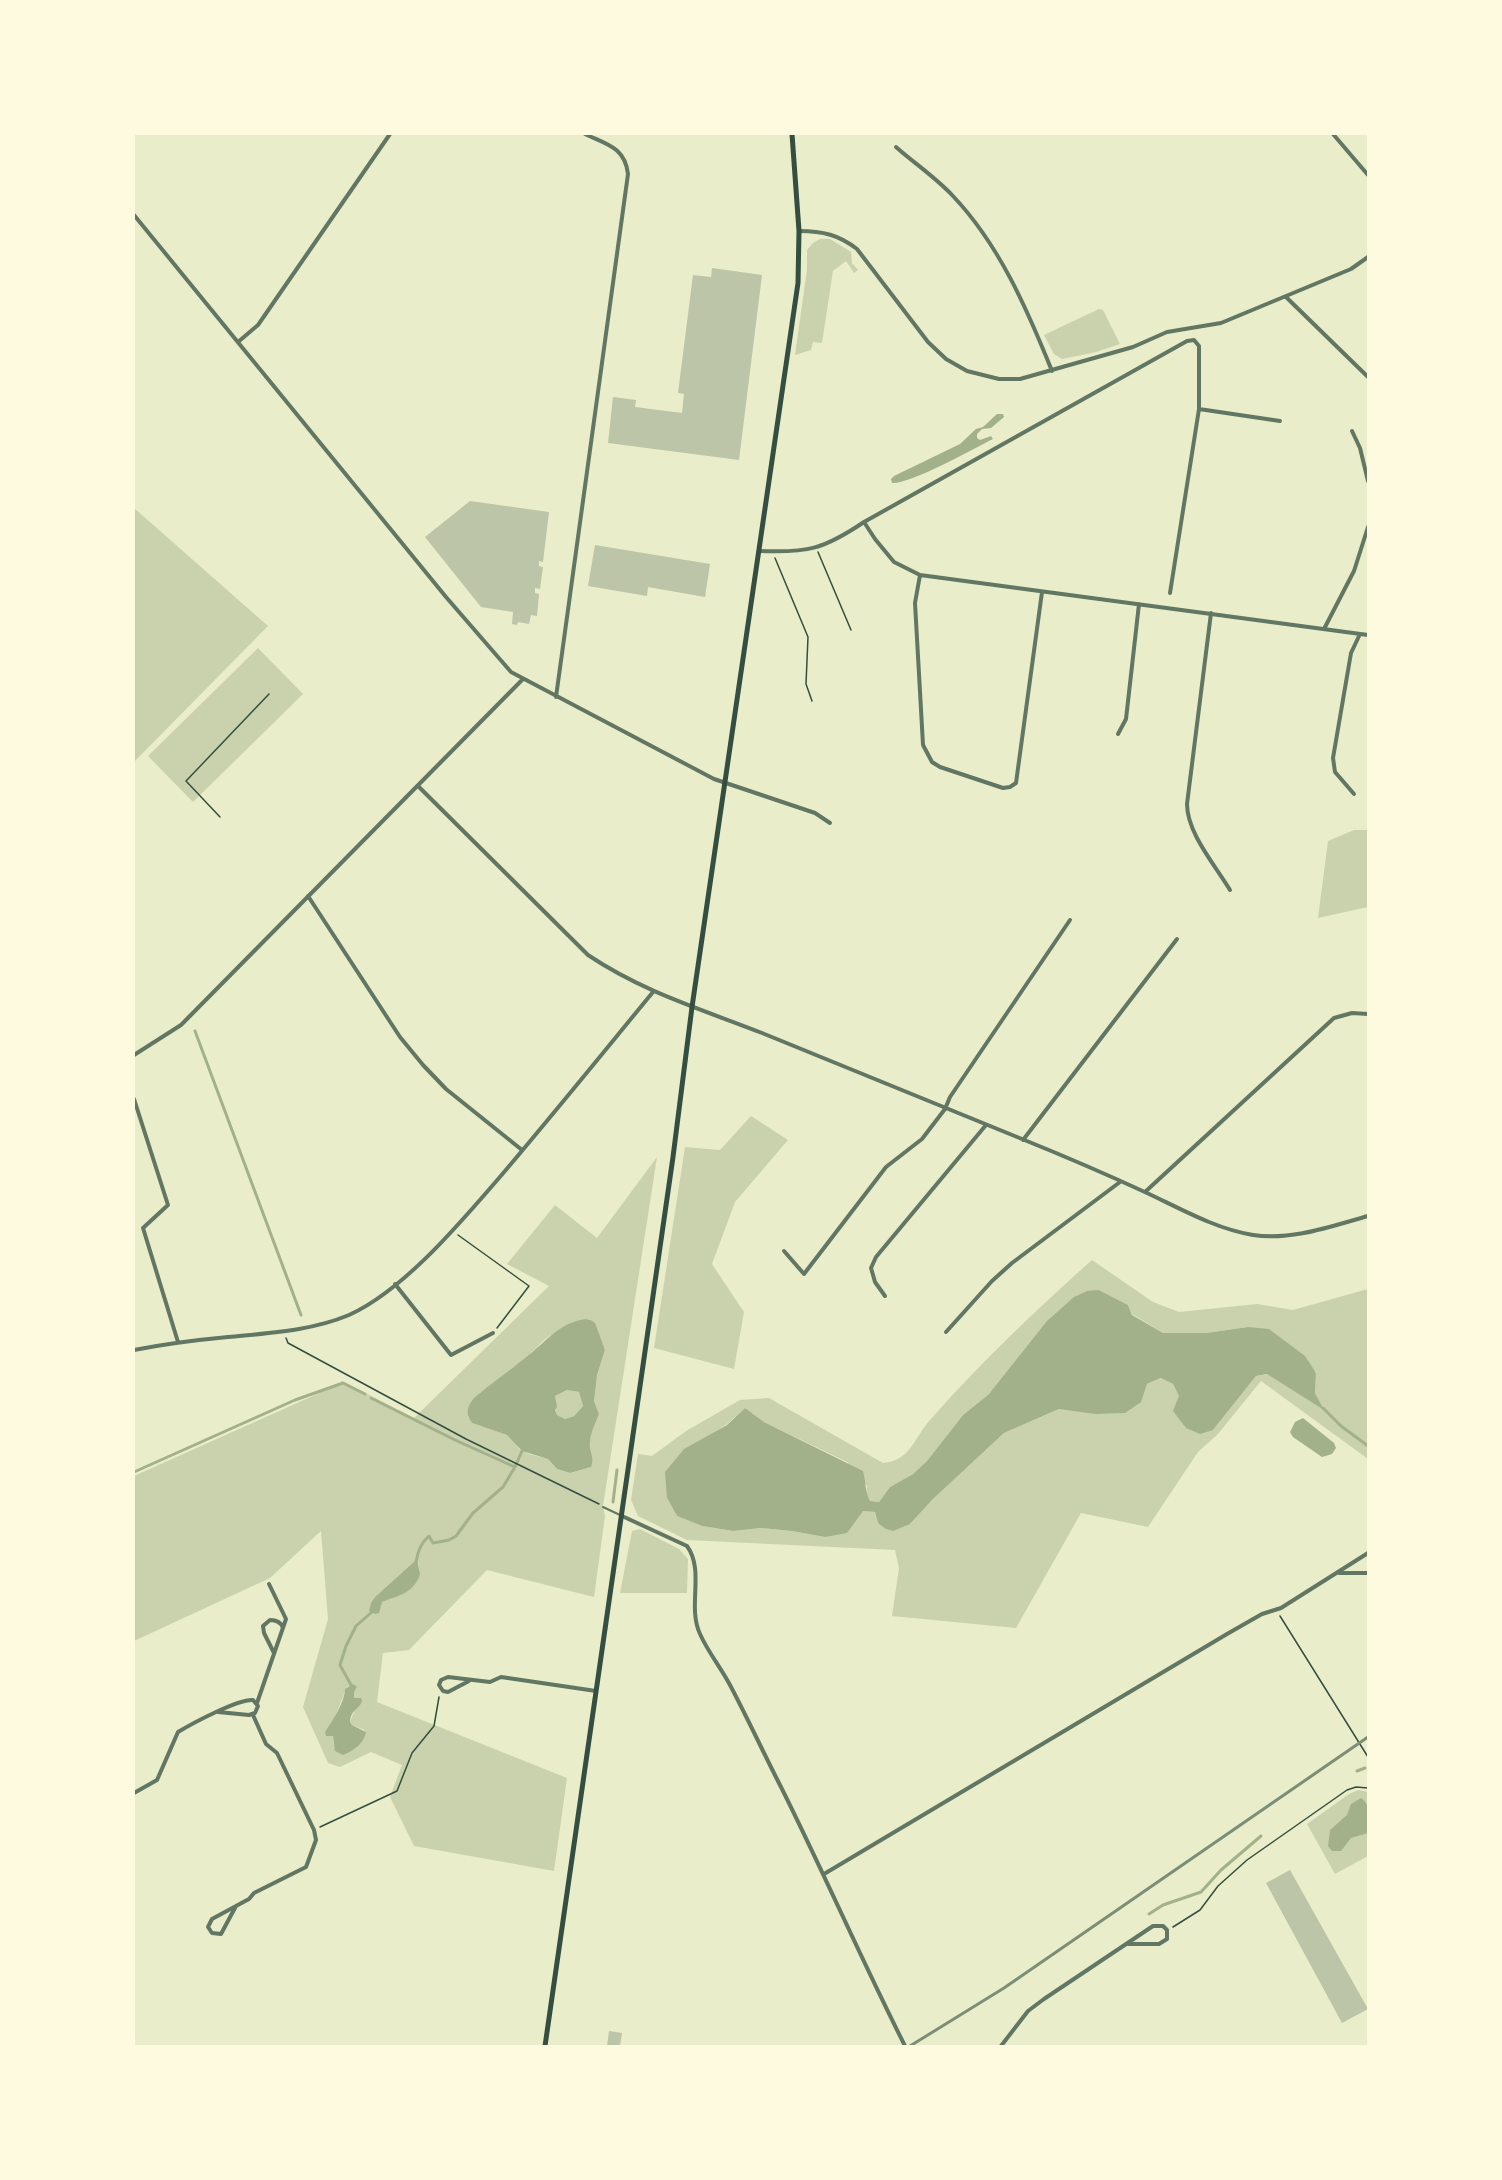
<!DOCTYPE html>
<style>
body{margin:0}
#map{position:relative;width:1502px;height:2180px;overflow:hidden;background:#e9edc9;font-family:"Noto Sans",sans-serif}
canvas{display:block}
.frame{position:absolute;inset:0;border:135px solid #fefae0;pointer-events:none}
</style>
<div id="map">
<canvas width="1502" height="2180"></canvas>
<div class="frame"></div>
</div>
<script>
const ctx = document.querySelector('canvas').getContext('2d');
ctx.lineJoin = 'round';
function paint(path, color) { ctx.fillStyle = color; ctx.fill(path, 'evenodd'); }
function strokePath(path, color, width, dash) { ctx.strokeStyle = color; ctx.lineWidth = width; ctx.lineCap = dash ? 'butt' : 'round'; ctx.setLineDash(dash || []); ctx.stroke(path); }
paint(new Path2D(`
 M820 239H830L851 252 852 263 858 270 854 273 846 261 833 271 822 343 813 342 811 350 795 355 807 270V250L813 243Z
 M1099 309 1103 310 1120 344 1096 352 1062 359 1054 354 1044 335Z
 M134 508 268 626 134 762Z
 M258 648 303 694 193 802 148 756Z
 M1354 830H1368V907L1318 918 1328 841Z
 M751 1116 788 1140 735 1202 712 1264 744 1312 734 1369 654 1348 685 1147 720 1150Z
 M657 1157 603 1506 605 1516 594 1597 487 1570 409 1650 383 1653 377 1702 567 1778 554 1871 414 1846 390 1797 402 1765 371 1752 340 1767 328 1763 303 1707 328 1619 321 1531 270 1578 134 1641V1476L344 1382 414 1418 549 1286 507 1264 555 1205 597 1238ZM586 1319 591 1320 594 1323 605 1350 597 1375 595 1394 594 1401 599 1414 592 1426 590 1440 591 1467 570 1473 557 1469 548 1459 529 1454 519 1449 515 1442 507 1435 472 1423 468 1417 480 1393 526 1358 545 1339 567 1325ZM417 1559C427 1589 403 1593 382 1602L375 1614 370 1611 375 1597ZM353 1685 354 1698 359 1699 350 1722 352 1725 365 1730 356 1748 347 1753 334 1745 333 1735 326 1736 325 1732 334 1719 347 1687Z
 M1092 1260 1153 1302 1179 1312 1257 1304 1293 1310 1368 1289V1459L1261 1381 1218 1434 1198 1452 1148 1527 1081 1513 1016 1628 892 1616 899 1568 895 1550 687 1540 638 1516 631 1500 638 1454 652 1456 686 1431 740 1400 769 1398 883 1463C911 1461 914 1437 931 1419 981 1362 1036 1310 1092 1260ZM1099 1290 1128 1305 1132 1314 1163 1333H1206L1248 1327 1316 1372 1315 1393 1323 1409 1268 1374 1256 1376 1213 1430 1179 1396 1173 1384 1162 1378 1147 1384 1140 1402 1076 1410 1059 1409 1004 1433 933 1499 910 1524 878 1523 875 1512 863 1511 825 1537 792 1531 761 1528 733 1531 702 1526 677 1516 667 1498 707 1437 727 1424 745 1408 764 1422 847 1462 867 1486 866 1496 870 1501 879 1502 890 1487 913 1474 927 1461 963 1415 989 1394Z
 M567 1390 579 1392 583 1406 574 1416 565 1419 557 1415 555 1410 556 1407 555 1396Z
 M640 1529 679 1549 688 1559 687 1593H620L632 1531Z
 M1358 1790 1368 1792V1856L1335 1874 1307 1824 1349 1794Z`), '#cad2ad');
paint(new Path2D(`
 M997 414H1003L1004 417 991 428 982 429 977 434V438L980 440 991 436 993 439C973 449 911 484 892 483L891 479 894 476 960 444 976 429 983 427Z
 M1099 1290 1128 1305 1132 1315 1163 1333H1206L1248 1327 1269 1329 1305 1356 1316 1373 1315 1393 1324 1410 1267 1374 1256 1376 1213 1430 1200 1434 1186 1428 1173 1411 1179 1396 1173 1384 1161 1378 1147 1384 1141 1402 1125 1413 1095 1414 1059 1409 1004 1433 933 1499 910 1524 893 1531 886 1529 878 1523 875 1512 863 1511 847 1533 825 1537 792 1531 761 1528 733 1531 702 1526 677 1516 667 1498 665 1472 684 1449 727 1425 745 1408 764 1422 863 1471C866 1481 865 1493 870 1501L879 1502 890 1487 913 1474 927 1461 963 1415 989 1394 1047 1321 1074 1297 1087 1291Z
 M586 1319 591 1320 595 1323 605 1350 597 1375 595 1394 594 1401 599 1414C595 1424 589 1435 590 1447 591 1455 594 1459 591 1467L570 1473 557 1469 548 1459 522 1451 507 1435 472 1423C465 1413 467 1407 474 1398 490 1384 508 1372 525 1358 545 1343 559 1322 586 1319ZM567 1390 579 1392 583 1406 574 1416 565 1419 557 1415 555 1410 557 1407 555 1396Z
 M1303 1418 1334 1443 1336 1448 1332 1454 1322 1457 1293 1437 1290 1432 1295 1422Z
 M417 1559 420 1574C415 1593 397 1596 382 1602L379 1613 375 1614 369 1611 371 1603 375 1597Z
 M353 1684 357 1687 354 1692V1698H361L362 1701C359 1710 351 1709 350 1722L352 1725 366 1732C364 1743 354 1751 343 1755L335 1751 333 1736H326L325 1732C331 1723 345 1702 345 1689Z
 M1361 1798C1372 1806 1369 1820 1368 1833L1351 1838 1341 1851H1332L1328 1846 1330 1830 1347 1815 1351 1804Z`), '#a3b18a');
strokePath(new Path2D(`
 M195 1031 301 1315
 M371 1398 455 1440 515 1467
 M1323 1408 1341 1426 1368 1446
 M134 1472 295 1400 343 1383 365 1394
 M613 1502 617 1470
 M416 1562C418 1552 420 1544 429 1536L433 1543 449 1540 456 1536 473 1513 503 1487 515 1467 522 1451 524 1450
 M351 1685 340 1665 346 1646 356 1626 373 1611
 M1357 1771 1365 1768
 M1149 1914 1163 1905 1201 1892 1221 1870 1261 1836`), '#a3b18a', 3);
paint(new Path2D(`
 M712 268 762 275 739 460 608 443 613 397 636 400 635 407 682 413 684 394 678 393 693 275 711 277Z
 M470 501 549 512 543 562 539 561V566L543 567 540 589 535 588V593L539 594 537 616 531 615 529 624 518 622 517 625 512 624 513 612 481 607 425 537Z
 M595 545 710 564 705 597 648 587 647 596 588 586Z
 M1290 1870 1368 2009 1342 2023 1266 1883Z
 M609 2031 622 2033 620 2046H607Z`), '#bcc5a7');
strokePath(new Path2D(`
 M818 552 851 630
 M775 558 808 637 806 684 812 701
 M220 817 186 781 269 694
 M458 1235 529 1286 497 1328
 M286 1338 288 1343 466 1439 599 1504
 M1280 1616 1368 1757
 M320 1827 397 1791 412 1753 434 1726 439 1697
 M1173 1927 1200 1910 1218 1886 1247 1860 1347 1790 1356 1787 1368 1788`), '#344e41', 1.5);
strokePath(new Path2D(`
 M603 1507 620 1515`), '#617663', 2);
strokePath(new Path2D(`
 M1333 134 1368 175
 M896 147C914 163 935 177 952 195 999 244 1027 309 1052 371
 M134 215 446 597 511 672 714 779 815 813 830 823
 M799 231C823 231 839 235 857 249L928 342 946 359 967 371 999 379H1020L1133 347 1167 332 1221 323 1351 269 1368 257
 M1286 297 1368 377
 M238 342 258 325 390 134
 M1199 409 1280 421
 M1352 431 1360 448 1368 481
 M864 522 875 539 894 562 920 575 1368 635
 M760 551C808 553 824 549 864 522L1187 341 1194 340 1199 346V409L1170 593
 M920 575 915 603 923 745 932 762 940 767 1003 788 1010 787 1016 783 1042 592
 M1211 613 1187 804C1187 833 1215 865 1230 890
 M1324 629 1354 571 1368 527
 M556 697 628 174C625 147 606 144 585 134
 M1118 734 1126 719 1139 604
 M418 786 588 955C643 992 701 1009 762 1033 849 1068 935 1104 1022 1139 1064 1156 1106 1174 1147 1193 1181 1209 1216 1229 1253 1235 1291 1241 1332 1226 1368 1216
 M1354 794 1335 772 1333 758 1351 653 1360 634
 M308 896 400 1037 423 1065 446 1089 522 1150
 M134 1055 181 1025 522 680
 M134 1099 168 1205 143 1228 178 1342
 M1023 1140 1177 939
 M1145 1192 1334 1018 1352 1013 1368 1014
 M784 1251 804 1274 886 1167 922 1139 945 1109 950 1097 1070 920
 M395 1284 451 1355 493 1333
 M885 1296 875 1282 871 1268 876 1257 986 1125
 M946 1332 992 1281 1012 1263 1120 1182
 M134 1350C165 1344 196 1340 228 1337 268 1333 311 1331 349 1315 404 1290 460 1223 499 1178 551 1117 602 1054 653 992
 M622 1516 687 1546C705 1571 687 1606 700 1634 708 1652 721 1668 730 1685 748 1719 764 1754 781 1787 824 1873 862 1961 905 2046
 M1339 1573H1368
 M274 1653 264 1633 263 1626 270 1620C277 1620 281 1622 283 1628
 M469 1681 448 1692 443 1691 439 1685 441 1680 448 1677 490 1682 501 1677 596 1691
 M257 1703 286 1619 269 1584
 M134 1793 157 1780 178 1732C193 1723 238 1699 253 1700L258 1706 255 1713 249 1715 218 1712
 M824 1874 1227 1634 1262 1614 1281 1608 1368 1553
 M236 1906 212 1919 208 1927 212 1933 221 1934 236 1906 249 1899 254 1893 306 1867 316 1840 314 1830 277 1753 266 1744 253 1715
 M1001 2046 1028 2011 1044 1999 1153 1926H1163L1167 1930V1939L1159 1944H1128`), '#617663', 4);
strokePath(new Path2D(`
 M545 2046 673 1157 692 1007 798 283 799 231 792 134`), '#344e41', 5);
strokePath(new Path2D(`
 M910 2046 1004 1988 1368 1737`), '#7c8e77', 3);
</script>
